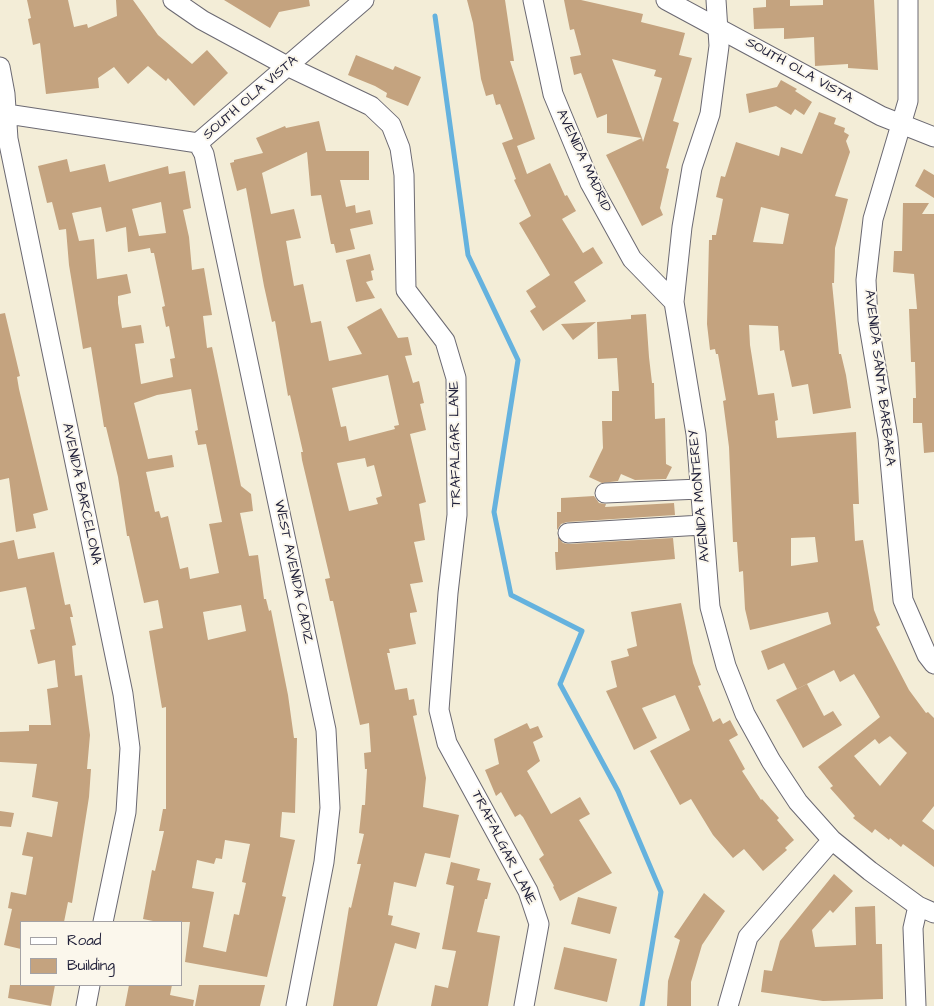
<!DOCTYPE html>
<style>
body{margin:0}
#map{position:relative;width:934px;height:1006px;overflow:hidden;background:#f3edd7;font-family:"Architects Daughter",sans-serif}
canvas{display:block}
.legend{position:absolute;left:20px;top:921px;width:162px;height:65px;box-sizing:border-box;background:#fbf7ec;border:1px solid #a4a2a5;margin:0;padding:6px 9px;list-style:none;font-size:15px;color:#22223b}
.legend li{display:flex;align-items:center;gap:10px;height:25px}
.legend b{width:25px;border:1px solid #a4a2a5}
</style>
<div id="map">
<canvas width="934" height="1006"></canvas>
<ul class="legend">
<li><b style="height:6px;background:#fff"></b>Road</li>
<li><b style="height:14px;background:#c4a37f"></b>Building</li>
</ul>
</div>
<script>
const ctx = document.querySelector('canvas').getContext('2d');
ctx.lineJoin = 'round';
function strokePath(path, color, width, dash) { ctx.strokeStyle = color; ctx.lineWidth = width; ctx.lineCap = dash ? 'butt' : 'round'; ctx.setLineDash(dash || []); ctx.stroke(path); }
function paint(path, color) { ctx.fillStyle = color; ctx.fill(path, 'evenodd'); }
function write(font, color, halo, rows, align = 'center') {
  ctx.font = font + ' "Architects Daughter",sans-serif'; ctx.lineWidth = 4; ctx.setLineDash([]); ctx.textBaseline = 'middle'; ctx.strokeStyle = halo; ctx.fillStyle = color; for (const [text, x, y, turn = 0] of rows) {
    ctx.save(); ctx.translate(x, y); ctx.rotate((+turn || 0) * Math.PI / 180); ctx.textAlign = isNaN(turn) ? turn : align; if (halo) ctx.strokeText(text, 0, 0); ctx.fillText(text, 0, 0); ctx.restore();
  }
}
strokePath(new Path2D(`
 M435 16 468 255 518 360 494 512 511 595 582 631 560 684 618 791 661 892 642 1006`), '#65b2de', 5);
paint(new Path2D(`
 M27 0H68L74 27 87 24 88 28 117 16 116 0H133L158 35 192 64 207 50 228 73 194 106 168 78 166 81 148 66 128 84 114 67 98 78 99 88 46 94 40 43 33 45 28 19 31 18Z
 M224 0H309L310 6 279 12 270 28Z
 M467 0H505L514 61H510L535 139 517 146 527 174 550 163 565 196 567 195 576 211 562 219 583 253 593 247 603 263 574 282 586 301 543 331 530 311 536 307 526 291 550 275 519 223 531 216 514 180 516 179 502 143 513 139 500 104 496 105 493 94 486 96 481 79 473 23Z
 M564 0H581L643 14 641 22 685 33 679 55 692 58 673 121 679 123 666 168 669 169 660 208 663 215 642 226 606 155 642 138 643 142 662 78 654 76 656 70 612 59 642 138 607 133V114L597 118 581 73 574 75 570 57 581 55 574 29 570 30Z
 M766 0H790V6L823 5V0H874L878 70 848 68V64L815 66 814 37 784 39V28L754 29 753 8 766 7Z
 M356 55 393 70 395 66 421 77 408 106 386 97 387 93 375 86 348 75Z
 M781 80 797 89 795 91 812 102 804 115 795 109 791 115 776 106 749 113 746 94 777 87Z
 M819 112 836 118 834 124 845 128 844 132 849 135 846 141 850 152 835 196 848 199 835 248 834 283H832L839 354H841L846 375 851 408 813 414 808 384 792 387 784 350 780 351 778 326 749 325 750 345 758 395 774 393 778 420 775 421 777 438 856 432 859 504H853L855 541 863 540 874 610 880 625 876 627 909 690 926 713 928 712 934 718V806L922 821 934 830V867L903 844 901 847 890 838 889 840 875 829 872 833 853 818 855 816 830 788 833 786 818 767 880 717 854 674 840 682 834 670 797 689 784 663 768 670 761 651 831 624 828 612 750 630 745 609 743 571 739 572 737 542H733L729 447 723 401 726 400 718 354H716L715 349 710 350 707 324 709 240H712V235H716L723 199 716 197 721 176 725 177 736 142 779 156 781 147 802 154ZM761 207 789 214 783 244 753 242ZM815 537 818 562 791 566V538ZM890 736 907 753 880 786 854 756 875 739 879 744Z
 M319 121 326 151H369V180H340L346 207 355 205 356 213 370 210 373 224 350 229 355 249 336 253 334 244H331L321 195 311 196 307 152 262 173 271 214 294 209 301 238 286 241 294 286 303 284 311 323 321 321 329 361 362 354 347 327 381 308 398 338 408 337 412 355 405 356 413 383 419 381 424 403 420 404 426 430 410 434 426 502 419 504 425 540 414 542 423 582 410 584 417 612 410 613V616L416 644 389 649 390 653H387L395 690 407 688 409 700 414 699 417 715 413 716 426 778 423 807 459 815 450 858 425 853 416 887 394 882 388 915 393 916 391 925 420 933 416 949 395 943 377 1006H333L349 907 351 908 361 864H357L364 834 359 833 362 805H365L367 769H365L364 753 371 752 369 723 360 725 333 601H330L325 579 330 578 302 460 301 452H303L290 395 288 396 275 321 272 322 264 286 246 188 237 191 230 163 234 162V160L263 153 256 138 285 126 286 128ZM388 375 399 425 394 426 395 429 349 441 346 426 341 427 332 388ZM365 458 367 467 374 465 382 496 376 498 378 504 349 511 337 463Z
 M67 159 70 172 105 164 109 182 168 166 169 174 185 171 191 208 183 210 189 237 192 270 204 268 212 315 203 316 207 348 212 347 241 486 251 494 253 511 240 513 249 556 258 555 264 599H266L269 611 271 610 288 695 294 738H297L295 813 282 812 280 837 295 840 282 896 286 897 267 977 185 962 190 922H158L143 919 152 870 155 871 164 831H159L163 809H166V707L162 708 149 631 163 628 158 600 144 603 129 536H127L118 477 106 427H104L91 347 83 349 69 265 66 229 59 230 52 202 47 203 38 166ZM161 202 166 233 139 236 132 209ZM101 207 106 232 126 227 128 252 150 248 151 253H154L165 306 162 307 166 327 169 326 175 358 170 359 173 377 141 384 135 344 144 343 141 325 122 328 118 303V296L131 293 127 274 97 279 94 239 79 241 72 213ZM191 389 198 430 195 431 198 445 206 444 222 522 209 524 219 573 190 579 188 567 180 569 168 516 161 518 159 511 155 512 146 472 174 467 172 455 148 459 134 403 157 395ZM241 605 246 631 208 640 203 612ZM225 840 250 844 242 882 246 883 239 915 234 914 226 952 203 947 214 892 192 888 197 860 214 864 216 858 222 859Z
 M924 169 934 175V198L915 186Z
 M903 203H929L922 214H934V452L924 453 922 423H913V398H916L915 362H911L909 309H917L914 274 893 272 894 251H902Z
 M370 254 374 270 371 271 373 280 366 282 375 298 356 302 346 260Z
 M5 313 20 376 17 377 19 389 48 510 33 514 36 528 16 532 9 478 0 480V314Z
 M646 314 649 357 652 383H654L655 419 665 418 666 464 672 467 666 479 635 480 621 474 618 481 602 483 589 477 603 448 602 421H612V391H619L617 358 598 359 597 322 631 319V315Z
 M596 322 573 340 561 324Z
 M594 496 599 503 606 504 605 507 674 503 675 515 567 522 561 524 557 530V512H561V498Z
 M558 537 563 543 569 544 673 538 675 559 556 570 555 552H558Z
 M14 540 18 559 54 552 65 605 70 604 73 617H70L76 645 72 646 75 676 82 675 90 735 87 769H91L89 797 76 879 72 903 68 902 64 922H21V949L4 945 12 909 8 908 11 892 26 895 33 857 22 855 27 832 52 837 58 802 32 797 37 764 0 762V732L29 731V725H51L47 689 58 687 55 660 38 664 30 630 35 629 26 587 0 592V543Z
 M681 603 693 663 701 685 698 686 713 722 720 718 723 724 730 720 738 735 729 740 745 769 742 771 761 800 762 799 779 818 777 820 794 840 785 848 787 850 763 871 744 849 733 858 713 835 691 799 680 805 650 751 690 730 675 695 642 708 657 738 634 750 606 691 617 687 611 661 629 656 627 649 637 646 631 612Z
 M807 684 824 716 833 711 842 725 803 748 776 700Z
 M527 723 530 729 538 726 543 737 533 742 540 761 527 771 551 814 580 797 590 814 579 820 612 873 560 901 553 887 554 886 539 859 544 855 523 817 520 814 515 817 501 792 496 796 485 770 499 764 494 739Z
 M0 811 14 813 11 827 0 826Z
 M451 862 480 869 477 880 491 883 487 899H485L477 932 500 936 488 1006H431L435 985 448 988 456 951 442 949 454 886 446 884Z
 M834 874 853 891 833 913 830 910 812 930 815 947 856 945 855 907 875 906 876 944H882L883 999 823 1001 761 992 764 970 772 971 780 941Z
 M704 893 725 911 702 945 691 982V1006H667L668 981 680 940 674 937Z
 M578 897 617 907 610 934 571 924Z
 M564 947 617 959 607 1002 554 989Z
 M10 985H55L51 1006 8 998Z
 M129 985H172L170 995 194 1000 193 1006H125Z
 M199 985H265L260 1006H195Z`), '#c4a37f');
const minor = new Path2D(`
 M173 0 202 20 287 66 371 106 391 125 400 148 404 175 406 290 445 341 456 378 457 515 448 593 439 710 447 743 528 891 539 924 524 1006
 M533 0 553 94 590 183 632 259 674 302
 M666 0 881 116 934 137
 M716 0 719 46 710 114 692 168 682 227 674 302 696 434 710 607 726 666 745 714 771 761 798 802 832 840 870 871 918 906 934 913
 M908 0V101L873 219 866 280 868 320 888 438 903 600 927 655 934 664
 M0 67 5 94 8 139 123 694 130 748 126 812 103 922
 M0 113 198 143 364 0
 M198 143 204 154 326 730 330 808 324 862 296 1006
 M605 493 700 489
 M568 533 702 525
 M86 1006 90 985
 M728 1006 748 937 832 840
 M916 1006 913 928 918 906`);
strokePath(minor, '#6b6972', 21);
strokePath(minor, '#fff', 19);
write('14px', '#22223b', '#fbf7ec', [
 ["SOUTH OLA VISTA",799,71,29],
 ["SOUTH OLA VISTA",251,98,-41],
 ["AVENIDA MADRID",583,161,65],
 ["AVENIDA SANTA BARBARA",879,378,83],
 ["TRAFALGAR LANE",456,444,-91],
 ["AVENIDA BARCELONA",81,494,78],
 ["AVENIDA MONTEREY",700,496,-95],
 ["WEST AVENIDA CADIZ",293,572,78],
 ["TRAFALGAR LANE",503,848,63]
]);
</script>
